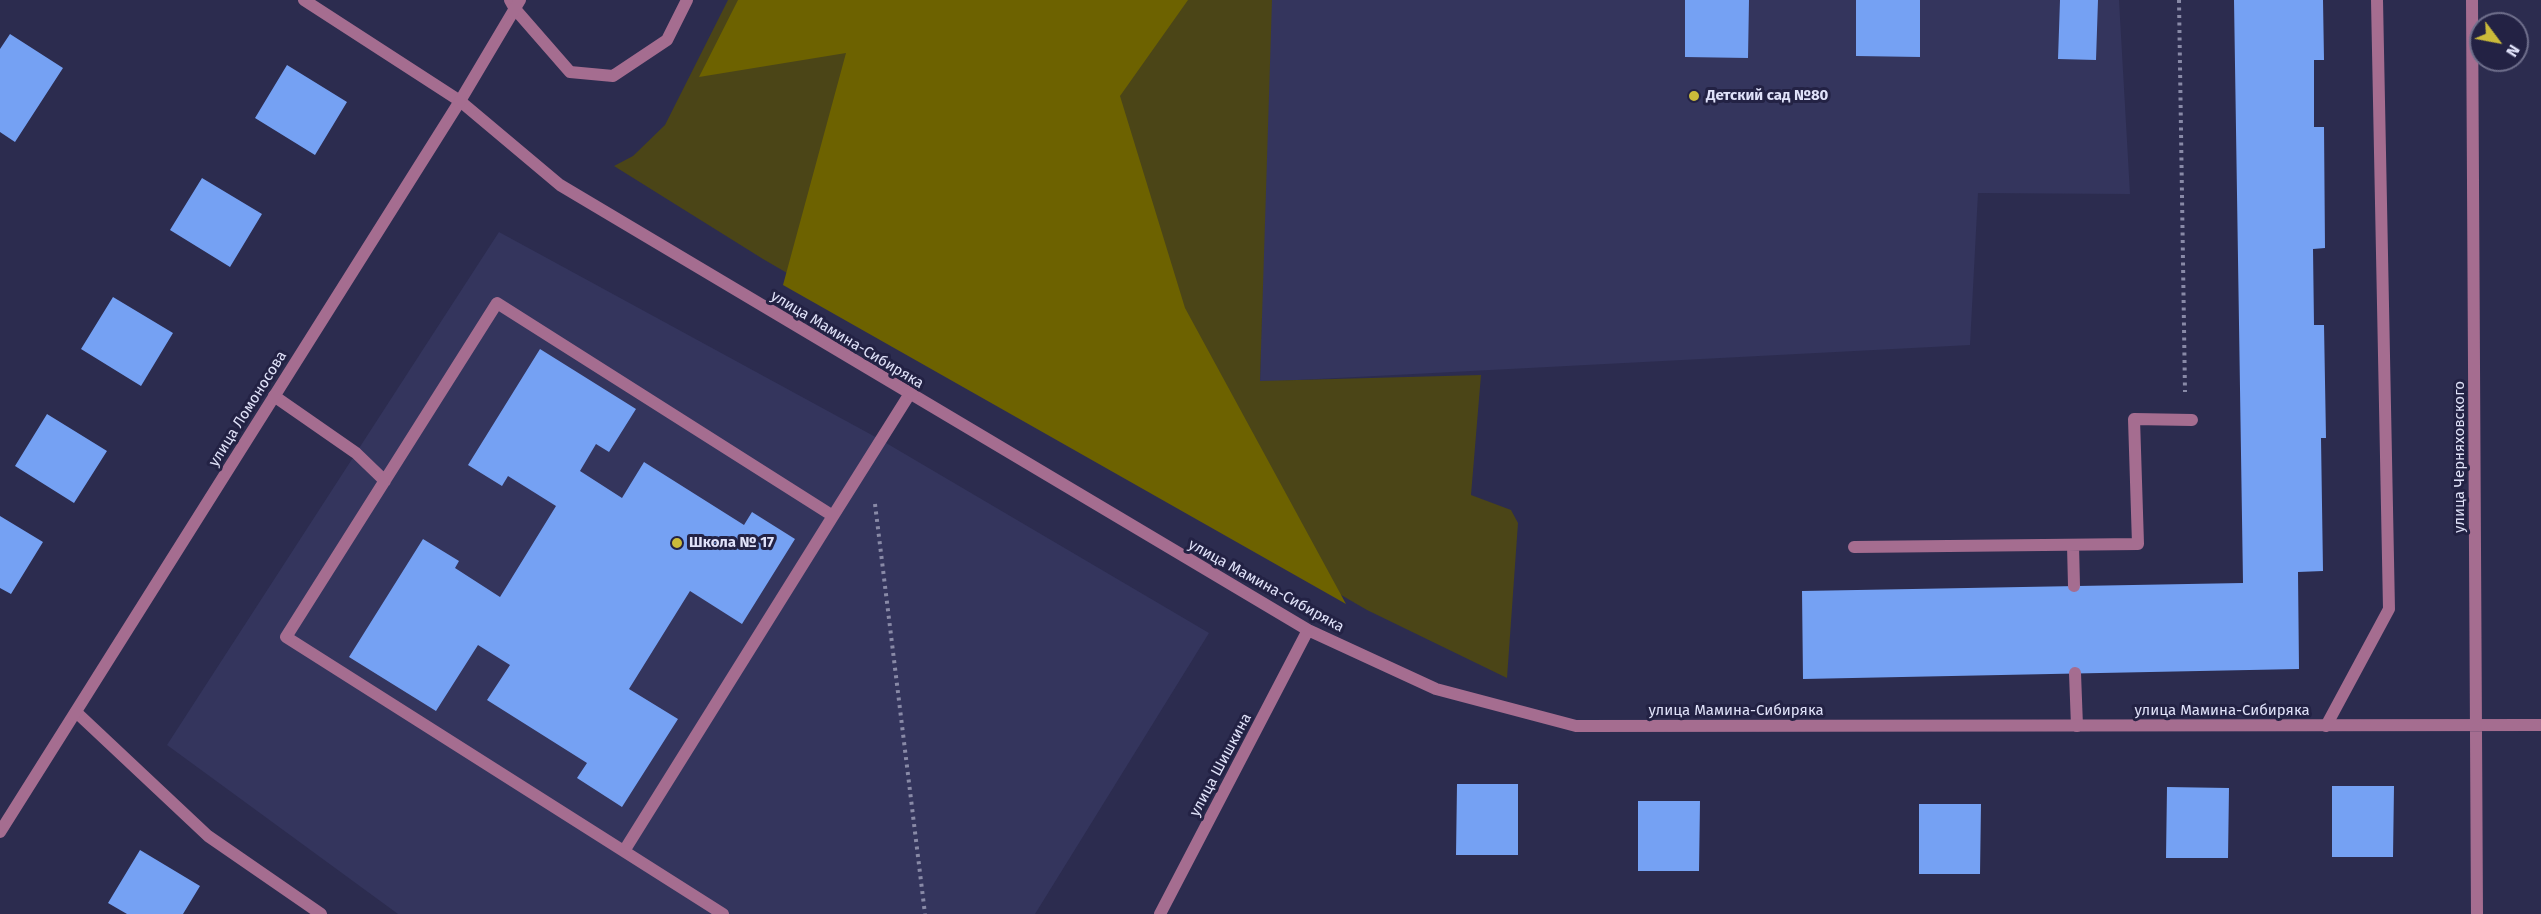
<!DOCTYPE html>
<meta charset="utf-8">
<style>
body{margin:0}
#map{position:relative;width:2541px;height:914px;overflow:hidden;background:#2c2c4f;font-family:"Fira Sans",sans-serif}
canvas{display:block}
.north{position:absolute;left:2469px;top:12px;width:60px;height:60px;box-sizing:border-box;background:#232244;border:2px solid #6f6f8c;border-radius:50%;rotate:122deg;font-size:16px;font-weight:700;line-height:24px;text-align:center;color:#e0e2f9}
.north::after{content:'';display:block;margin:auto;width:21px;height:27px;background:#caba3a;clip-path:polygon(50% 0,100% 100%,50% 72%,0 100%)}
</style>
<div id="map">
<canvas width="2541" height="914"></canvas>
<div class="north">N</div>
</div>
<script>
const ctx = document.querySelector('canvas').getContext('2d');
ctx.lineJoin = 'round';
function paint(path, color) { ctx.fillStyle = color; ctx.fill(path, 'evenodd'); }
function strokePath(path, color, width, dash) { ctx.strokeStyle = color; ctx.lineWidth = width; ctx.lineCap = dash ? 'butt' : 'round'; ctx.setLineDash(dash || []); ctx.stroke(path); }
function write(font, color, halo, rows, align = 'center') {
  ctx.font = font + ' "Fira Sans",sans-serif'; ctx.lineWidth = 6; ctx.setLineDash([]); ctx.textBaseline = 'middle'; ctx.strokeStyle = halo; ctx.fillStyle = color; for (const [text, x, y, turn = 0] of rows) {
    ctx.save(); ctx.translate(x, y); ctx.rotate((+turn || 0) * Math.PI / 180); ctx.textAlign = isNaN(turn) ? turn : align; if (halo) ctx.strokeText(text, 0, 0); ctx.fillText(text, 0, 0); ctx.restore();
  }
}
paint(new Path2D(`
 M1269 0H2119L2130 194 1978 193 1970 345 1260 382Z
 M499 232 881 440 1209 633 1035 914H398L167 745Z`), '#34355d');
paint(new Path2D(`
 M728 0H1272L1260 381 1481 375 1471 495 1511 510 1518 523 1507 678 1367 610 763 259 614 166 633 156 665 125Z`), '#4b4517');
paint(new Path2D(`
 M738 0H1188L1120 96 1185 308 1346 604 783 285 846 53 699 77Z`), '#6d6200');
paint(new Path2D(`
 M1685 0H1749L1748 58 1685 57Z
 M1856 0H1920V57L1856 56Z
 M2060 0H2098L2096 60 2058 59Z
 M2234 0H2323L2324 60H2314V127H2324L2325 248 2313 249 2314 325H2324L2326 438H2321L2323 571 2298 572 2299 669 1803 679 1802 591 2243 583Z
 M10 34 63 68 15 142 0 132V49Z
 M287 65 347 102 315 155 255 118Z
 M202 178 262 214 230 267 170 230Z
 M113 297 173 333 141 386 81 349Z
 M540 349 636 409 609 452 596 444 580 471 622 498 644 462 744 525 752 512 795 539 742 624 690 591 629 689 678 719 622 807 577 778 587 763 487 700 510 665 478 645 436 711 349 657 423 539 459 561 455 568 500 597 556 506 508 476 502 486 468 465Z
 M47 414 107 451 74 503 15 466Z
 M0 516 43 542 11 594 0 588Z
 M1457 784H1518V855H1456Z
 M2332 786H2394L2393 857H2332Z
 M2167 787 2229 788 2228 858H2166Z
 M1638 801H1700L1699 871H1638Z
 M1919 804H1981L1980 874H1919Z
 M140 850 200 886 183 914H127L108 903Z`), '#75a1f3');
strokePath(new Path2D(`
 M2179 0 2185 392
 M875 504 925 914`), '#898aa7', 4, [3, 4.5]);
strokePath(new Path2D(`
 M510 0 515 9 570 72 613 76 667 40 687 0
 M274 396 356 453 385 481
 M833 516 909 395
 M2073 545 2074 586
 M1854 547 2138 544 2134 419 2192 420
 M2075 673 2077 726
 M76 712 208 836 321 914
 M2326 726 2389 609 2377 0
 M624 851 833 516 497 303 286 637 723 914`), '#a56d90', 12);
strokePath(new Path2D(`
 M304 0 460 101 560 185 1308 630 1436 689 1576 726 2541 725
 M2472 0 2477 914
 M1160 914 1308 630`), '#a56d90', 12);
strokePath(new Path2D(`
 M0 832 460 101 520 0`), '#a56d90', 12);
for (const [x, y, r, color] of [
 [1694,96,6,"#caba3a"],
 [677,543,6,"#caba3a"]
]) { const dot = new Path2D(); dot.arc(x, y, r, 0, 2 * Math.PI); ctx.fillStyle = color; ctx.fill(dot); strokePath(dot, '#232244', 2); }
write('bold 15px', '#e0e2f9', '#232244', [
 ["Детский сад №80",1706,96],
 ["Школа № 17",689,543]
], 'left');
write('15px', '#e0e2f9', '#232244', [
 ["улица Мамина-Сибиряка",847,340,31],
 ["улица Ломоносова",248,409,-58],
 ["улица Черняховского",2460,457,-90],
 ["улица Мамина-Сибиряка",1266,586,29],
 ["улица Мамина-Сибиряка",1736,711],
 ["улица Мамина-Сибиряка",2222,711],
 ["улица Шишкина",1221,765,-62]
]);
</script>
